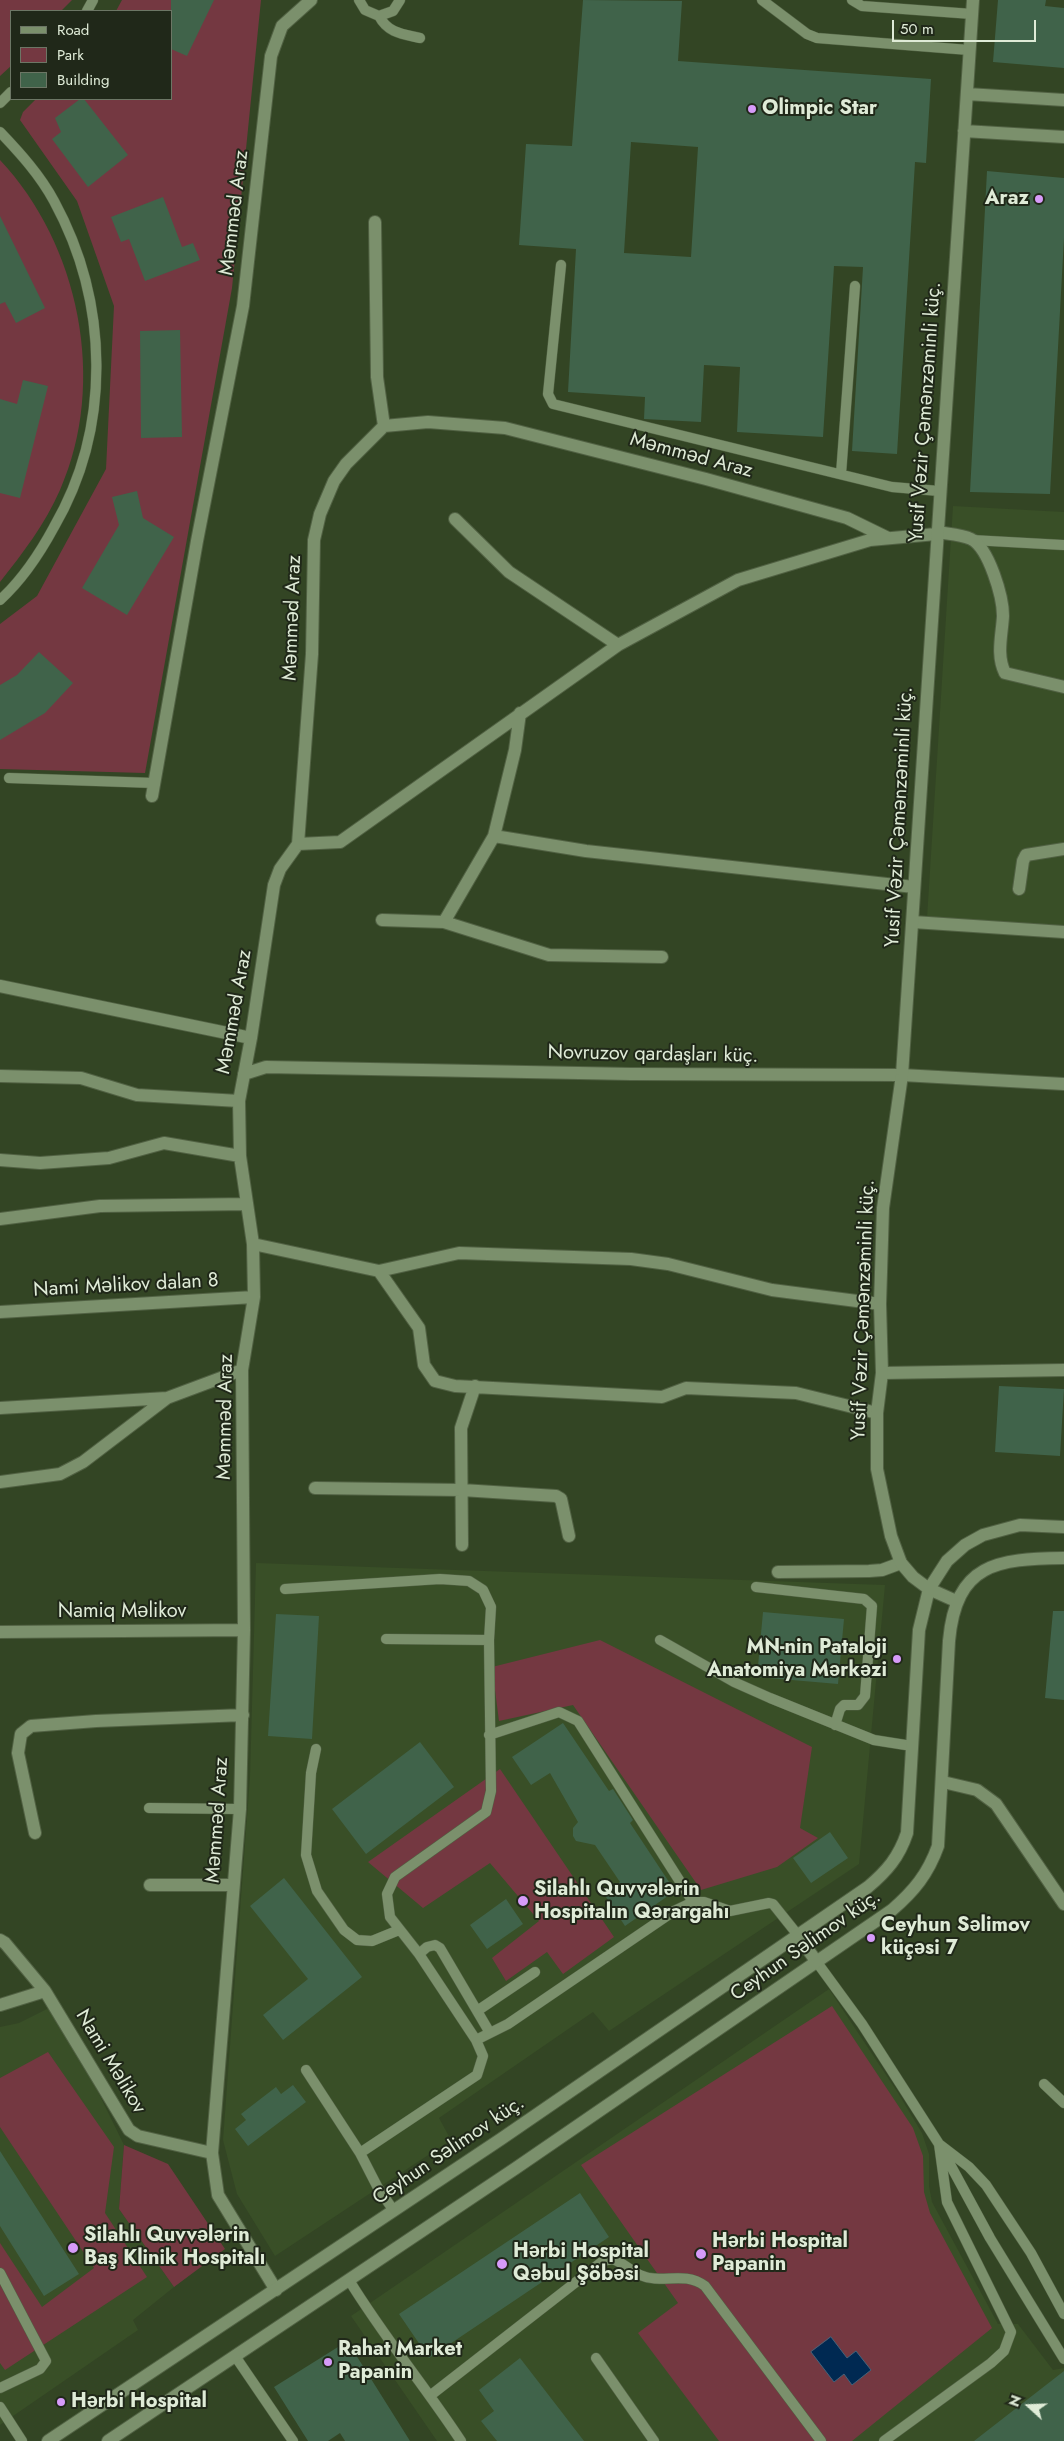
<!DOCTYPE html>
<meta charset="utf-8">
<style>
body{margin:0}
#map{position:relative;width:1064px;height:2441px;overflow:hidden;background:#334524;font-family:Jost,sans-serif}
canvas{display:block}
.legend{position:absolute;left:10px;top:10px;width:162px;height:90px;box-sizing:border-box;background:#202819;border:1px solid #6c7665;margin:0;padding:6px 9px;list-style:none;font-size:15px;color:#dfebd7}
.legend li{display:flex;align-items:center;gap:10px;height:25px}
.legend b{width:25px;border:1px solid #6c7665}
.north{position:absolute;left:1004px;top:2381px;width:50px;height:50px;-webkit-text-stroke:4px #202819;paint-order:stroke;rotate:290deg;font-size:14px;font-weight:700;line-height:20px;text-align:center;color:#dfebd7}
.north::after{content:'';display:block;margin:auto;width:18px;height:22px;background:#dfebd7;clip-path:polygon(50% 0,100% 100%,50% 72%,0 100%)}
.scale{position:absolute;left:892px;top:20px;width:144px;height:22px;box-sizing:border-box;border:2px solid #dfebd7;border-top:0;padding-left:6px;font-size:15px;line-height:18px;white-space:nowrap;color:#dfebd7;-webkit-text-stroke:4px #202819;paint-order:stroke}
</style>
<div id="map">
<canvas width="1064" height="2441"></canvas>
<ul class="legend">
<li><b style="height:6px;background:#7b906c"></b>Road</li>
<li><b style="height:14px;background:#743841"></b>Park</li>
<li><b style="height:14px;background:#40634a"></b>Building</li>
</ul>
<div class="north">N</div>
<div class="scale">50 m</div>
</div>
<script>
const ctx = document.querySelector('canvas').getContext('2d');
ctx.lineJoin = 'round';
function paint(path, color) { ctx.fillStyle = color; ctx.fill(path, 'evenodd'); }
function strokePath(path, color, width, dash) { ctx.strokeStyle = color; ctx.lineWidth = width; ctx.lineCap = dash ? 'butt' : 'round'; ctx.setLineDash(dash || []); ctx.stroke(path); }
function write(font, color, halo, rows, align = 'center') {
  ctx.font = font + ' Jost,sans-serif'; ctx.lineWidth = 4; ctx.setLineDash([]); ctx.textBaseline = 'middle'; ctx.strokeStyle = halo; ctx.fillStyle = color; for (const [text, x, y, turn = 0] of rows) {
    ctx.save(); ctx.translate(x, y); ctx.rotate((+turn || 0) * Math.PI / 180); ctx.textAlign = isNaN(turn) ? turn : align; if (halo) ctx.strokeText(text, 0, 0); ctx.fillText(text, 0, 0); ctx.restore();
  }
}
paint(new Path2D(`
 M953 506 1064 512V926L927 918Z
 M256 1563 885 1585 859 1864 609 2031 593 2012 439 2118 451 2140 275 2256 237 2194 223 2140 250 1777Z
 M829 1989 898 2093 922 2133 929 2154V2186L932 2202 998 2324H1018L1053 2370 1064 2368V2441H437L351 2316Z
 M59 2003 76 2047 124 2145 119 2209 174 2287 133 2320 138 2330 0 2425V2027L19 2023Z`), '#394f27');
paint(new Path2D(`
 M0 0H72L61 11H11V66L0 76Z
 M122 0H261L232 288 145 773 0 769V624L37 596 106 469 114 306 77 201 20 120 23 112 36 99H171V11H116Z
 M0 160C79 244 108 382 60 490 45 524 23 553 0 582Z
 M600 1640 812 1747 800 1828 818 1838 777 1867 701 1890 573 1705 499 1721 492 1667Z
 M500 1769 614 1937 563 1974 547 1952 506 1981 492 1958 539 1921 490 1863 423 1908 368 1862Z
 M832 2006 913 2128 923 2156 924 2192 930 2213 992 2328 852 2441H719L638 2333 678 2303 581 2165Z
 M48 2052 114 2147 105 2213 147 2277 5 2370 0 2363V2243L42 2307 94 2268 0 2127V2078Z
 M124 2145 168 2164 225 2249 174 2287 119 2209Z`), '#743841');
const water = new Path2D(`
 M831 2337 847 2358 856 2351 871 2370 852 2385 844 2374 834 2382 811 2352Z`);
paint(water, '#002952');
strokePath(water, '#43637a', 1);
paint(new Path2D(`
 M171 0H214L187 56 171 49Z
 M583 0 682 1 678 61 931 79 926 163 915 162 897 454 852 451 863 267 834 266 823 437 737 432 740 367 704 365 701 422 644 419 645 397 568 392 576 249 519 245 526 144 572 146ZM631 142 698 147 691 257 624 253Z
 M998 0H1046L1045 6 1064 8V68L993 62Z
 M80 99H84L128 155 88 187 52 139 61 132 55 118Z
 M987 171 1064 178V238L1050 494 970 492Z
 M163 197 182 247 193 243 200 260 145 281 129 239 121 242 111 217Z
 M0 216 45 308 16 323 5 302 0 304Z
 M180 330 182 437 141 438 140 331Z
 M23 380 48 386 20 498 0 493V399L17 404Z
 M137 491 143 518 174 537 127 615 82 588 119 525 112 497Z
 M39 652 73 683 45 713 0 740V685L17 675Z
 M999 1386 1064 1389 1060 1456 995 1452Z
 M1053 1611H1064V1700L1045 1698Z
 M763 1612 844 1619 838 1684 757 1677Z
 M276 1614 319 1616 312 1739 268 1736Z
 M563 1723 609 1791 613 1789 633 1820 630 1823 675 1891 625 1926 604 1894 620 1882 595 1845 576 1841 573 1836V1828L578 1822 550 1773 531 1785 512 1757Z
 M420 1742 454 1787 366 1854 332 1809Z
 M830 1832 848 1858 811 1883 793 1858Z
 M284 1878 362 1977 283 2040 263 2015 308 1979 250 1906Z
 M506 1899 523 1924 487 1949 470 1925Z
 M293 2085 306 2102 248 2146 235 2129 246 2120 241 2114 276 2087 281 2094Z
 M0 2151 79 2274 44 2296 0 2226Z
 M580 2193 609 2237 429 2358 399 2314Z
 M346 2342 356 2355 410 2441H345L340 2433 328 2441H308L274 2387Z
 M520 2358 584 2441H497L481 2421 494 2411 479 2390Z
 M1064 2371V2441H974Z`), '#40634a');
const service = new Path2D(`
 M359 0 365 10 379 16 393 11 400 0
 M762 0 807 34 817 38 969 50
 M852 0 862 6 972 14
 M87 11 93 0
 M379 16C388 33 402 34 420 38
 M0 103 11 92
 M0 132C20 153 40 175 54 201 109 302 112 427 54 527 40 553 22 580 0 600
 M561 265 548 394 553 404 892 487 939 491
 M841 474 855 286
 M972 540 1063 545
 M9 778 154 783
 M756 1587 864 1599 872 1606 865 1696 858 1705H844L840 1709 835 1725
 M285 1589 440 1579 469 1581 483 1590 491 1607 489 1640 491 1791 486 1812 395 1877 387 1894 390 1917 419 1954 476 2040 483 2056 477 2075 360 2153 378 2188 394 2211
 M386 1639 489 1640
 M660 1640 734 1682 770 1698 874 1740 912 1746
 M489 1735 559 1712 578 1721 693 1902
 M316 1749 311 1773 306 1855 317 1891 344 1930 357 1940 372 1941 399 1930
 M149 1808 240 1809
 M419 1954 427 1947 435 1945 440 1948 490 2033
 M816 1961 862 2024 939 2144 947 2202 1011 2332 1004 2351 991 2363 884 2441
 M477 2011 535 1972
 M476 2040 508 2024 674 1911 693 1902H704L730 1911 769 1903 773 1904 797 1934
 M306 2070 360 2153
 M1044 2084 1064 2103
 M0 2273 46 2361 40 2369 0 2388
 M349 2280C383 2336 425 2386 461 2441
 M1064 2314 1031 2253 986 2185 969 2167 939 2144 990 2238 1064 2359
 M235 2356 293 2441
 M596 2358 654 2441
 M431 2395 603 2261 612 2259C623 2262 630 2271 640 2275 662 2285 683 2270 705 2286L821 2441
 M0 2407 22 2441`);
const minor = new Path2D(`
 M375 222 377 377 384 426
 M455 519 509 572 618 645
 M937 532C948 534 961 534 971 539 989 548 1003 597 1003 616 1002 635 996 655 1005 673L1064 687
 M520 713 515 750 494 836 444 922 549 955 662 957
 M152 796 197 541 243 306 271 56 282 26 311 0
 M494 836 586 851 914 887
 M298 844 340 842 618 645 738 580 870 540 936 534
 M1019 889 1023 861 1026 855 1064 849
 M382 920 444 922
 M913 922 1064 932
 M0 986 251 1038
 M244 1074 266 1067 631 1074 902 1075 1064 1084
 M0 1076 81 1078 137 1095 239 1101
 M0 1160 40 1163 109 1158 164 1143 240 1156
 M0 1219 100 1206 247 1204
 M253 1244 379 1271 459 1253 631 1259 668 1264 772 1290 880 1304
 M379 1271 419 1328 424 1365 435 1381 455 1386 662 1397 686 1388 796 1393 877 1413
 M0 1312 254 1297
 M882 1373 1064 1370
 M0 1408 167 1398 242 1370
 M0 1482 60 1474 83 1462 167 1398
 M315 1488 462 1490 556 1496 561 1499 569 1536
 M462 1545 461 1428 475 1386
 M778 1572 869 1571 882 1570 901 1563
 M0 1632 244 1630
 M943 1782 977 1790 996 1804 1064 1904
 M35 1833 18 1753 21 1734 31 1726 96 1721 243 1715
 M150 1885H232
 M0 1940 5 1943 45 1991 0 2005
 M45 1991 129 2130 138 2136 212 2153
 M276 2290 218 2195 212 2153 240 1809 244 1630 242 1370 254 1297 253 1244 240 1156 239 1101 251 1038 274 885 280 869 298 844 312 654 314 540 320 514 334 481 346 464 384 426 428 422 505 428 706 479 847 518 888 538`);
const secondary = new Path2D(`
 M967 94 1064 100
 M964 131 1064 137
 M956 1601 929 1589 913 1577 901 1563 891 1536 877 1469V1413L882 1373 880 1304 883 1208 902 1075 973 0
 M797 1934 816 1961
 M48 2441 501 2139 868 1887C887 1871 899 1857 907 1833L919 1630 929 1589 947 1561 965 1545 983 1535 1020 1525 1064 1527
 M108 2441 516 2168 892 1910C914 1891 928 1874 938 1846L949 1641C956 1563 997 1559 1064 1558`);
strokePath(service, '#516143', 11);
strokePath(minor, '#516143', 14);
strokePath(secondary, '#516143', 14);
strokePath(service, '#7b906c', 10);
strokePath(minor, '#7b906c', 12);
strokePath(secondary, '#7b906c', 12);
for (const [x, y, r, color] of [
 [752,109,5,"#d69bf9"],
 [1039,199,5,"#d69bf9"],
 [897,1659,5,"#d69bf9"],
 [523,1901,6,"#d69bf9"],
 [871,1938,5,"#d69bf9"],
 [73,2248,6,"#d69bf9"],
 [701,2254,6,"#d69bf9"],
 [502,2264,6,"#d69bf9"],
 [328,2362,5,"#d69bf9"],
 [61,2402,5,"#d69bf9"]
]) { const dot = new Path2D(); dot.arc(x, y, r, 0, 2 * Math.PI); ctx.fillStyle = color; ctx.fill(dot); strokePath(dot, '#202819', 2); }
write('bold 20px', '#dfebd7', '#202819', [
 ["Olimpic Star",762,109],
 ["Araz",1029,199,"right"],
 ["MN-nin Pataloji",887,1648,"right"],
 ["Anatomiya Mərkəzi",887,1671,"right"],
 ["Silahlı Quvvələrin",534,1890],
 ["Hospitalın Qərargahı",534,1913],
 ["Ceyhun Səlimov",881,1926],
 ["küçəsi 7",881,1949],
 ["Silahlı Quvvələrin",84,2236],
 ["Baş Klinik Hospitalı",84,2259],
 ["Hərbi Hospital",712,2242],
 ["Papanin",712,2265],
 ["Hərbi Hospital",513,2252],
 ["Qəbul Şöbəsi",513,2275],
 ["Rahat Market",338,2350],
 ["Papanin",338,2373],
 ["Hərbi Hospital",71,2402]
], 'left');
write('20px', '#dfebd7', '#202819', [
 ["Məmməd Araz",235,213,-83],
 ["Yusif Vəzir Çəmənzəminli küç.",926,412,-86],
 ["Məmməd Araz",691,456,15],
 ["Məmməd Araz",293,618,-88],
 ["Yusif Vəzir Çəmənzəminli küç.",900,817,-87],
 ["Məmməd Araz",235,1012,-80],
 ["Novruzov qardaşları küç.",653,1055,1],
 ["Nami Məlikov dalan 8",126,1286,-3],
 ["Yusif Vəzir Çəmənzəminli küç.",864,1310,-88],
 ["Məmməd Araz",226,1417,-89],
 ["Namiq Məlikov",122,1612],
 ["Məmməd Araz",218,1820,-86],
 ["Ceyhun Səlimov küç.",806,1946,-35],
 ["Nami Məlikov",110,2062,59],
 ["Ceyhun Səlimov küç.",449,2151,-34]
]);
</script>
